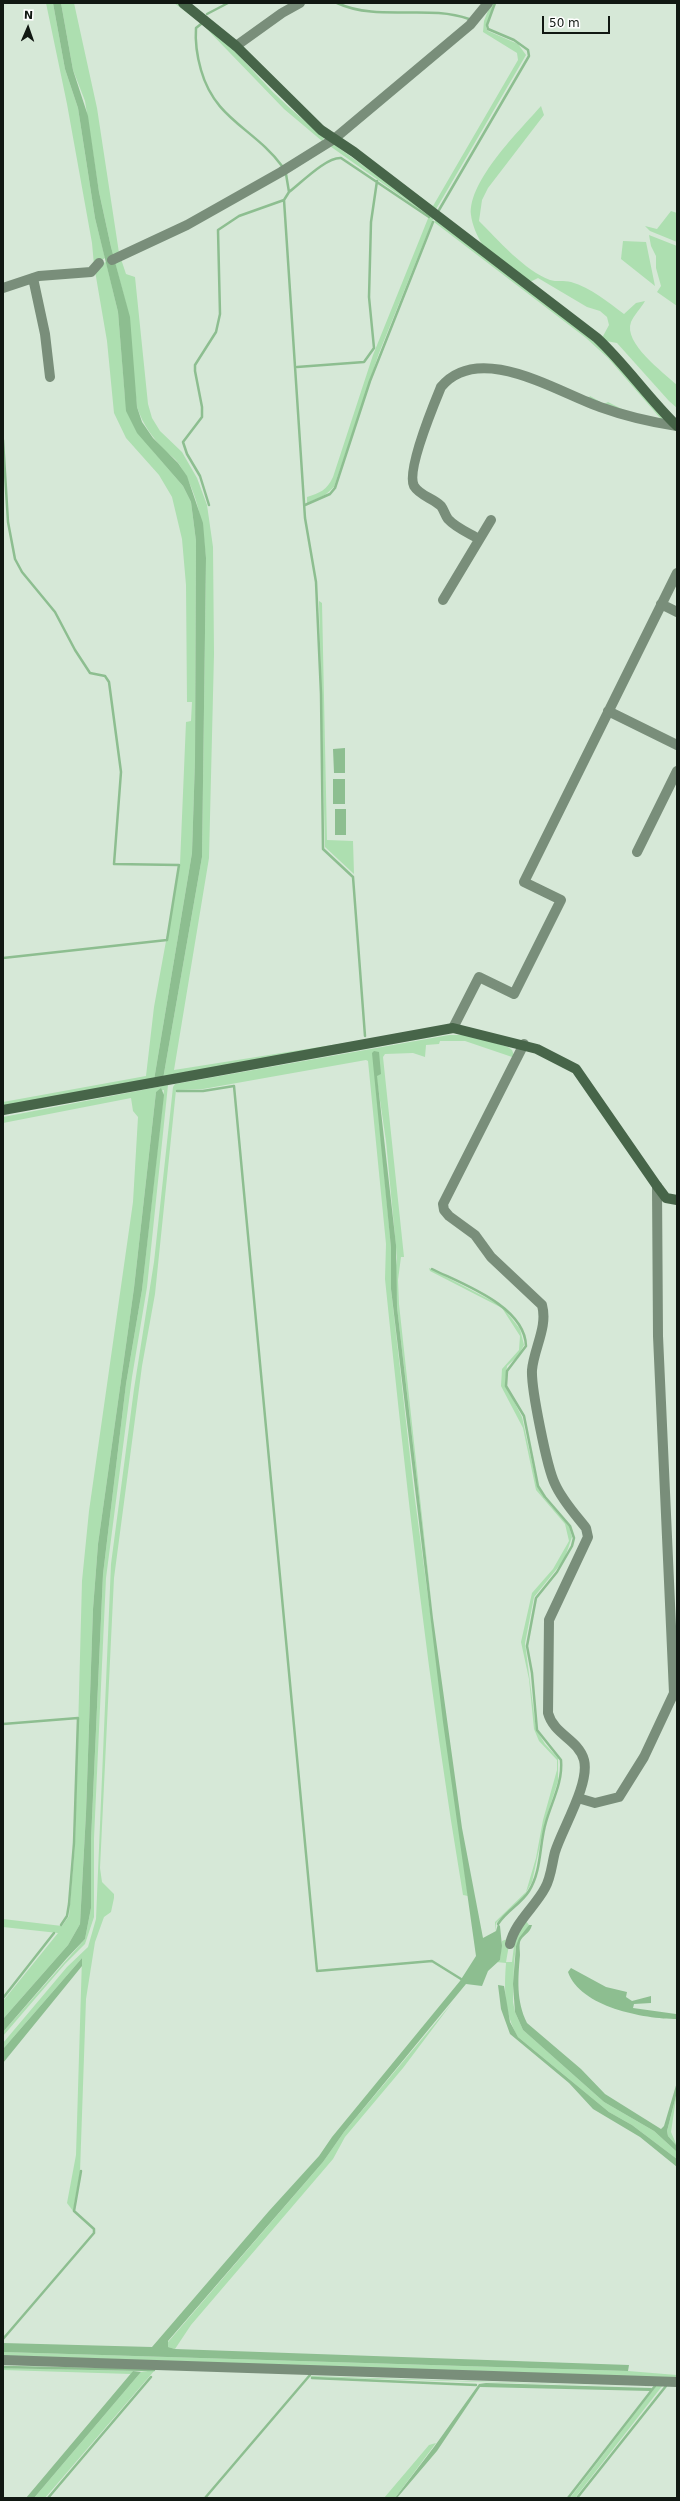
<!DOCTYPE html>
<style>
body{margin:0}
#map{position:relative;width:680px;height:2501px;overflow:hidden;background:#d6e8d7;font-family:"DejaVu Sans",sans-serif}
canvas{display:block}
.frame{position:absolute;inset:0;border:4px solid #111812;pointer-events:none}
.north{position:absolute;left:8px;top:8px;width:40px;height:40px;-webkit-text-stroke:3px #fff;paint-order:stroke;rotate:2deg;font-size:11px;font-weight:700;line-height:16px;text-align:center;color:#111812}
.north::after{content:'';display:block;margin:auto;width:14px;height:18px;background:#111812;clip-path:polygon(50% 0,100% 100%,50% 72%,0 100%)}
.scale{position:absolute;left:542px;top:16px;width:68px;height:18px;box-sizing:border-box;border:2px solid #111812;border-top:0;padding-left:5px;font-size:12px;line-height:14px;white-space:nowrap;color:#111812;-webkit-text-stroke:3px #fff;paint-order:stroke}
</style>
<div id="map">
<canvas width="680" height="2501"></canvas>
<div class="frame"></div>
<div class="north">N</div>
<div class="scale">50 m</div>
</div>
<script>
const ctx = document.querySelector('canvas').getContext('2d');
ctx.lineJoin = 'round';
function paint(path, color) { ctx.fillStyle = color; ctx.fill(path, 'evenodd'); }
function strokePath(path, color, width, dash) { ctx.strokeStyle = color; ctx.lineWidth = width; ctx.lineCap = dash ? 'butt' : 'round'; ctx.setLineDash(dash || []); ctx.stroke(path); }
paint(new Path2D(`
 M46 3H53L65 69 78 108 95 218 105 258 94 265 92 243 67 104Z
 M61 3H74L97 108 119 253 126 274 135 277 148 404 152 418 160 431 182 452 197 478 207 505 213 547 214 654 209 858 174 1070 370 1039 163 1079 202 857 206 558C203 525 198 493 179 464 176 459 170 455 165 451 153 438 143 425 137 407L126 304 111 247 99 192 85 101 73 70Z
 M174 3C194 3 259 78 276 95 291 110 308 124 325 137L322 141 284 109 202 24Z
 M491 3H494L486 28 488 31 518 44 526 55 435 211 359 152 433 206 518 60 517 53 483 32 484 21Z
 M541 106 544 115 488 188 482 200 479 221C497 239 525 271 550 280 556 282 564 280 571 282 591 288 608 302 624 314L636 303 645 301C641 308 634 315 631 322 623 343 663 372 677 385V408L669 401 617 343 606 341 602 338 609 325 607 317 600 311 587 307 538 278 530 282C519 273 490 255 482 244 477 236 472 224 471 215 468 181 520 130 541 106Z
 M332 143 434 217 379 353 334 487 325 495 307 503V497C320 493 327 490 333 477L373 355 429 216 327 144Z
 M671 211 677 213V242L650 231 645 226 657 229Z
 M436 220 605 350 665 420C654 428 601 404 589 398L590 396 604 404 608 402C625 411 643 419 661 419L608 358 586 338 434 222Z
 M649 235 677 246V306L657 292 661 286 656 268V256L651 246Z
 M623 241 646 242 655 286 621 259Z
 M106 262 118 312 125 397 152 450 183 486 191 502 196 541 195 760 192 853 154 1080 3 1108V1102L146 1076 154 1007 180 864 186 722 191 721 192 702H187L186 585 182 539 172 497 159 475 126 438 114 413 107 341 95 271 100 264Z
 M319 601 322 603 327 840 353 841 354 874 325 847Z
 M449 1035H469L508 1047 512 1050 515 1058 465 1041H440L439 1044 426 1045 425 1057 413 1053 385 1054 383 1057 404 1257H401L398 1280 399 1304 433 1618 397 1307 395 1274 397 1258 386 1141 373 1053 391 1248V1289L414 1492 468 1896 463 1895C429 1692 406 1485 385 1279L386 1244 368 1061 366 1060 203 1089 176 1090 155 1294 142 1366 114 1578 100 1868 102 1882 114 1894V1898L111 1912 104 1917 95 1942 86 1999 80 2172 73 2211 67 2203 76 2155 82 1958 3 2049V2043L67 1967 88 1947 96 1919 111 1564 134 1389 154 1262 173 1087 175 1084Z
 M168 1085 147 1287 132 1377 106 1578 94 1838V1917L85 1944 65 1964 3 2036V2032L85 1939 91 1908V1840L103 1574 126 1384 142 1290 164 1090 156 1092 134 1288 98 1544 93 1609 86 1813 80 1924 68 1945 3 2019V2001L58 1933 3 1927V1919L62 1926 69 1916 75 1844 82 1581 89 1511 133 1202 138 1117 133 1111 131 1098 3 1123V1117Z
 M429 1268 502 1306 520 1329 524 1345 518 1356 507 1366 505 1384 522 1417 537 1485 545 1499 569 1526 572 1537 564 1560 534 1597 525 1643 536 1729 545 1744 558 1758V1781L545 1822 532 1882 523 1898 496 1923 495 1932V1922L526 1892 536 1858 543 1820 557 1770V1760L539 1741 534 1729 529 1679 521 1642 532 1593 553 1569 569 1541 565 1524 536 1490 523 1428 501 1386 502 1369 519 1350 520 1336 502 1308 430 1271Z
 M526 1921 529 1925 516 1946 514 1962 513 2002 515 2012 523 2030 604 2102 654 2131 677 2152V2159L632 2125 609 2112 518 2037C504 2013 504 1990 506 1963L496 1962 500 1960 502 1941 507 1939 509 1945 506 1962H512L515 1938Z
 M452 2003 403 2068 345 2137 333 2159 191 2325 175 2349 168 2347V2342L323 2162 344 2132Z
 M677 2092 671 2132 677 2146 668 2136 667 2131Z
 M3 2352 628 2371 677 2375V2381L3 2359Z
 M3 2363 310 2371 677 2385H663L575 2498H570L657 2385 154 2368V2371L45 2498H34L141 2372 148 2371V2368L3 2365Z
 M3 2368 133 2371 131 2374 3 2370Z
 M311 2376 653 2387 310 2377Z
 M436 2443 395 2498H384L429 2445Z`), '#addfb0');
paint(new Path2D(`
 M53 3H61L73 70 88 116 99 192 111 247 130 317 137 407 142 422 153 438 178 463 187 476 203 523 206 558 202 857 163 1079 154 1080 192 853 195 760 196 541 191 502 183 486 137 433 126 411 118 312 95 218 78 108 65 69Z
 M345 748V773H334L333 749Z
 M333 779H345V804H333Z
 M335 809H346V835H335Z
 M374 1051 379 1052 381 1074 377 1076 396 1245 397 1307 433 1618 462 1828 483 1938 496 1931 498 1924 500 1926 502 1946 500 1960 488 1971 482 1986 466 1984 344 2132 323 2162 168 2341V2347L175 2349 629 2365 628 2371 3 2352V2343L152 2347 269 2211 319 2156 332 2137 460 1981 476 1956 443 1722 391 1289V1248L372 1053Z
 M161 1088 164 1095 142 1290 126 1384 103 1574 91 1840V1908L85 1939 67 1958 3 2032V2019L68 1945 80 1924 86 1813 93 1609 98 1544 134 1288 156 1092Z
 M529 1925H532C530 1934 522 1935 520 1942 519 1946 520 1951 520 1955 518 1978 516 2001 527 2023L581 2069 605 2094 661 2129 664 2126 677 2082V2092L667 2131 668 2136 677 2146V2152L654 2131 604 2102 523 2030 515 2012 513 1984 516 1946 519 1938Z
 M82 1958V1966L3 2063V2049Z
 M571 1968 606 1987 627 1992 626 1997 632 2001 651 1996V2003L634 2004 633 2008 676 2014 677 2019C644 2019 580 2007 568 1972Z
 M498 1985 504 1986 510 2022 518 2037 609 2112 632 2125 677 2159V2167L640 2137 593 2109 569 2083 510 2034 501 2009Z
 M133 2371 141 2372 34 2498H26Z
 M479 2384 486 2383 652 2388 651 2391 480 2387 437 2451 397 2498H395L434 2447Z`), '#8dbe90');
strokePath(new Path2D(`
 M337 3C378 22 428 4 469 19
 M207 14 228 3
 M201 24 196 28C195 42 197 56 201 70 215 120 254 128 282 166
 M286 174 289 192 284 200 305 518 316 582 321 694 323 849 353 877 365 1036
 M289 192C301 183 326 157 341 158L429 217
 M439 210 529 56 528 50 514 40 488 29 487 25 495 3
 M297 367 364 362 374 348 369 297 371 222 377 181
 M3 440 8 522 15 559 22 572 55 612 75 650 90 673 105 676 109 682 121 772 114 864 179 865 167 940 3 958
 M209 505 200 476 187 454 183 442 202 417V407L195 371V365L216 332 220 314 218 230 239 216 284 200
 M305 505 330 494 335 488 370 381 433 222
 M177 1091H203L234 1086 317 1971 432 1961 461 1979
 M432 1269C462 1284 525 1306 526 1346L507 1371 506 1386 524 1416 538 1486 545 1497 570 1526 574 1538 572 1546 557 1572 536 1598 527 1646 532 1673 537 1730 561 1760C563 1782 552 1801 546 1822 539 1845 542 1870 529 1891 521 1904 506 1911 498 1924
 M3 1724 78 1718 74 1843 69 1904 67 1916 61 1925
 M3 1998 54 1933
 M3 2339 94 2233V2229L74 2211 81 2171
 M3 2367 154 2370
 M312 2378 476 2385
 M48 2498 151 2377
 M205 2498 310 2375
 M568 2498 655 2386
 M577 2498 666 2386`), '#8dbe90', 2.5);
strokePath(new Path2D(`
 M236 46 282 13 300 3
 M112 260 187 225 281 172 334 139 470 25 488 3
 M33 278 45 334 50 377
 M3 288 39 276 91 272 99 263
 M479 539C469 533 456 528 448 519 445 515 444 510 441 506 433 498 420 496 414 486 406 471 434 404 441 387 479 341 557 392 600 407 625 416 650 422 677 426
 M443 600 491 520
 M661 604 677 612
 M608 711 677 745
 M637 852 677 771
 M453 1028 479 977 514 994 561 900 524 882 677 573
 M578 1798 595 1803 619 1797 644 1757 674 1693 658 1336 657 1186
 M510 1944C515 1922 535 1907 545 1888 551 1878 552 1863 555 1852 562 1829 590 1784 584 1760 578 1739 554 1735 548 1713L549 1620 588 1537 586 1528C575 1514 562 1500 555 1484 547 1468 531 1388 532 1370 534 1348 548 1327 542 1305L491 1257 475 1235 449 1216 444 1210 443 1204 524 1044
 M3 2360 677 2382`), '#798e7a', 10);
strokePath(new Path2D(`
 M183 3 236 46 321 130 354 152 597 338C626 365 648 398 677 426
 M3 1110 453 1028 537 1049 576 1069 657 1186 666 1198 677 1200`), '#476549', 10);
</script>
